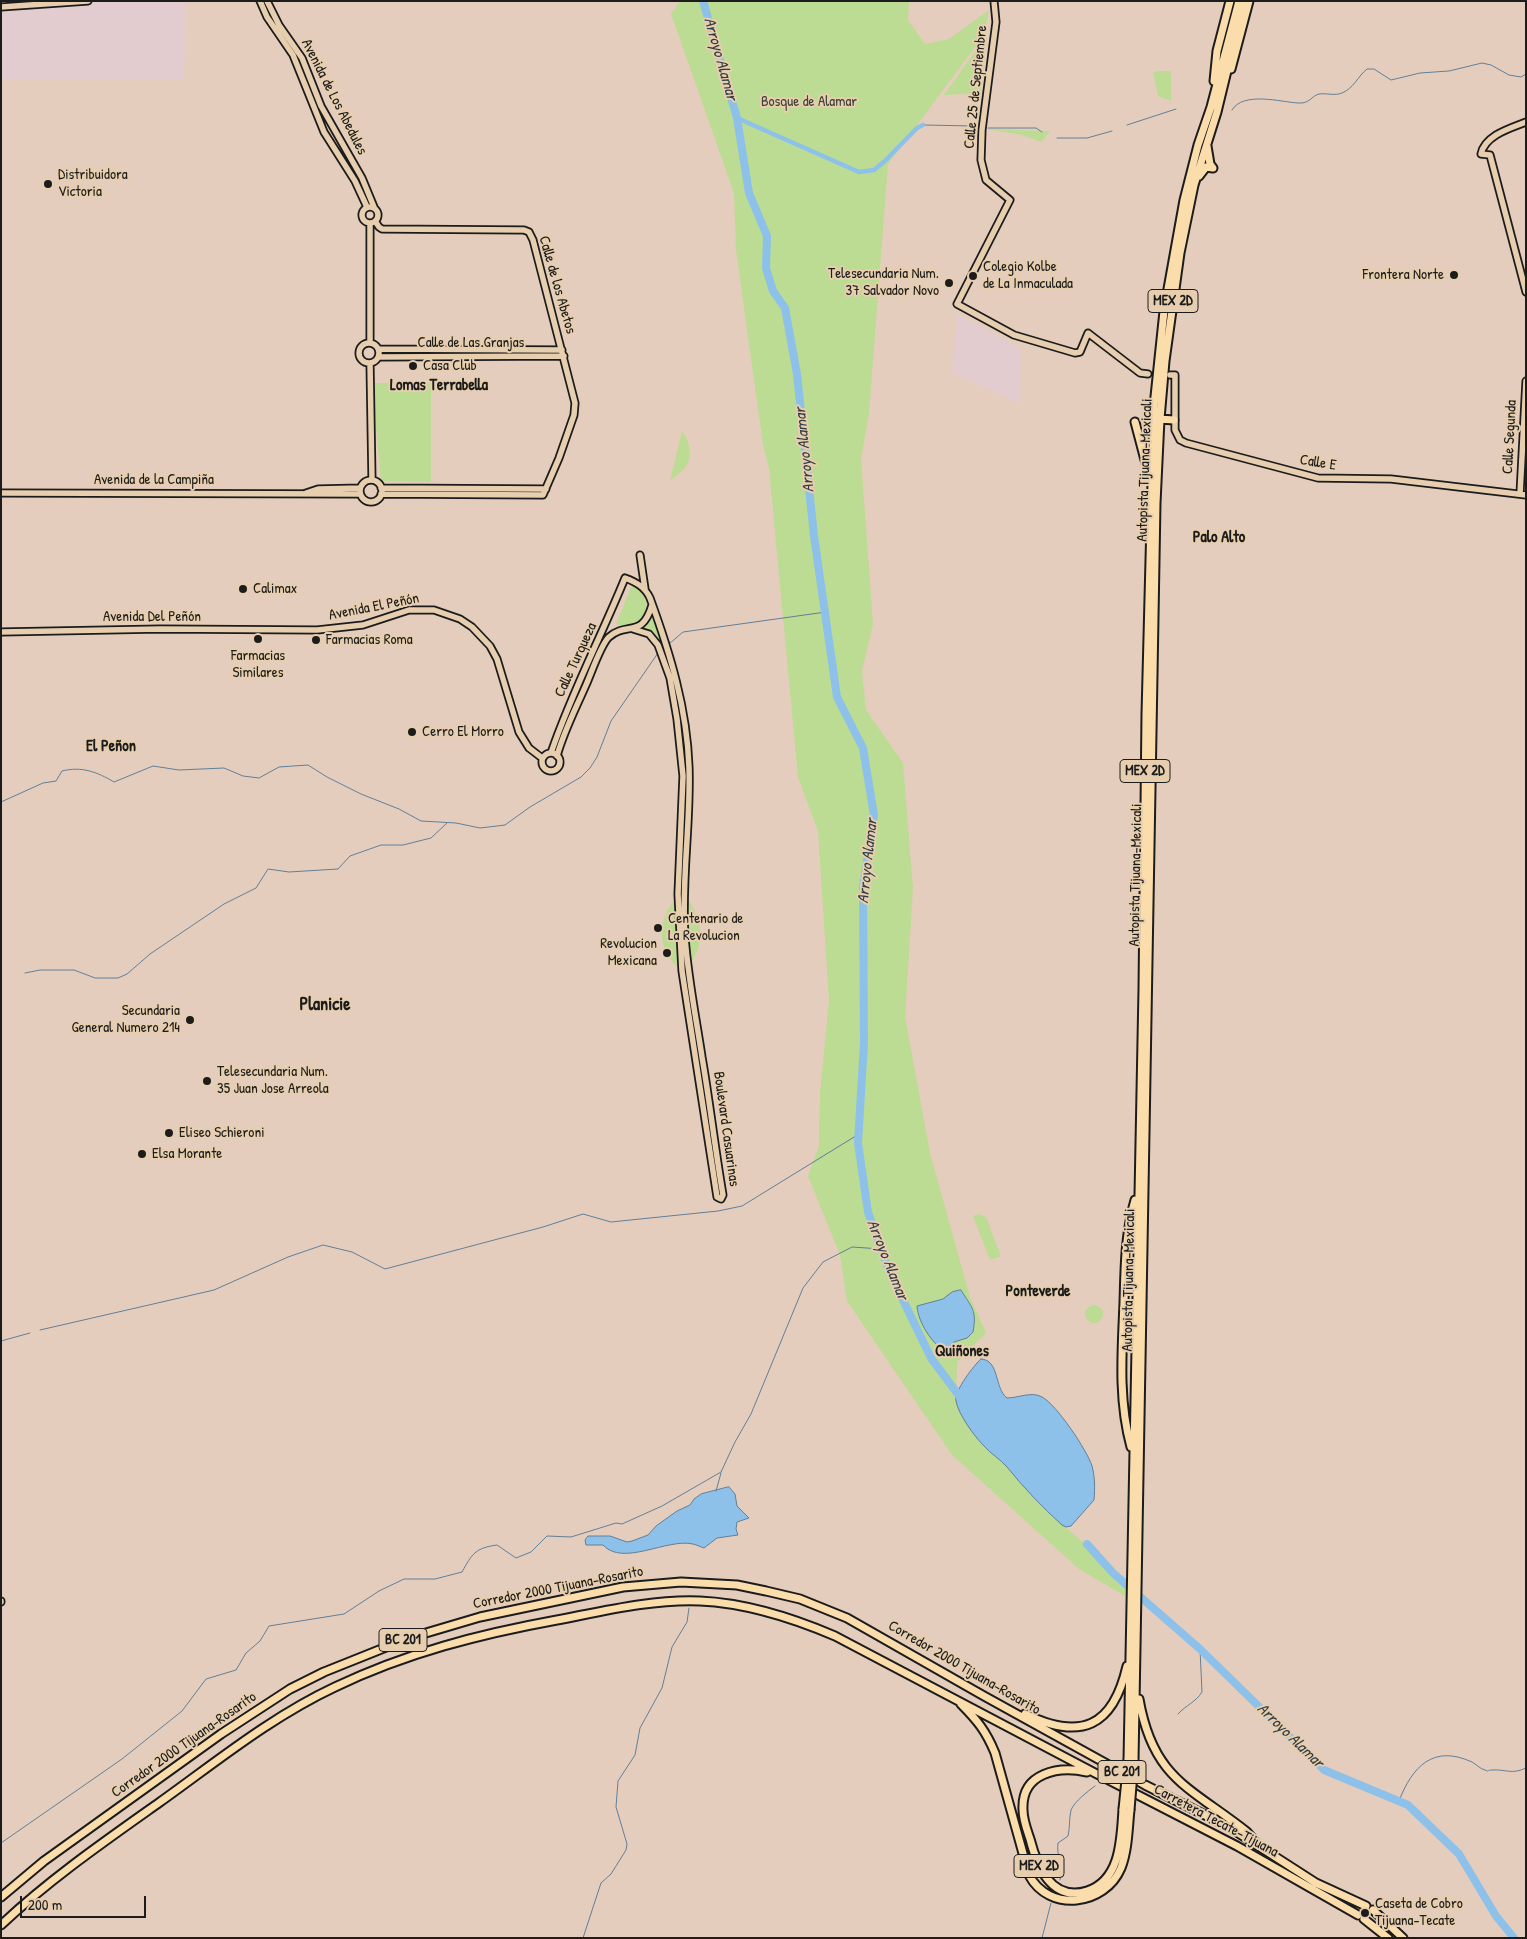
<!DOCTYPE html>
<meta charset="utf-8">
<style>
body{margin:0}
#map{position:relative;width:1527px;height:1939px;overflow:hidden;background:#e5cdbd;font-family:"Patrick Hand",sans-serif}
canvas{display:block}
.frame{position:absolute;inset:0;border:2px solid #1c1c1c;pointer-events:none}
.scale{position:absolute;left:20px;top:1896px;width:126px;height:22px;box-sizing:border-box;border:2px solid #1c1c1c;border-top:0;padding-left:6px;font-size:15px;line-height:18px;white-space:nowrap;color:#1c1c1c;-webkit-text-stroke:4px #e6ceae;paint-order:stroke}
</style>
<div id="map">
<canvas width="1527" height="1939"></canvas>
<div class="frame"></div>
<div class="scale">200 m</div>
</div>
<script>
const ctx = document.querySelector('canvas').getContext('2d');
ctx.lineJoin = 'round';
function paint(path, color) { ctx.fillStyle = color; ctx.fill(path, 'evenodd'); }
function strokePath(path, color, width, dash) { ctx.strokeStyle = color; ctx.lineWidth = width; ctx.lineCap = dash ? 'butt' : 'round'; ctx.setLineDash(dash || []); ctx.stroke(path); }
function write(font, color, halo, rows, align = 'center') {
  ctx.font = font + ' "Patrick Hand",sans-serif'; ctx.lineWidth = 4; ctx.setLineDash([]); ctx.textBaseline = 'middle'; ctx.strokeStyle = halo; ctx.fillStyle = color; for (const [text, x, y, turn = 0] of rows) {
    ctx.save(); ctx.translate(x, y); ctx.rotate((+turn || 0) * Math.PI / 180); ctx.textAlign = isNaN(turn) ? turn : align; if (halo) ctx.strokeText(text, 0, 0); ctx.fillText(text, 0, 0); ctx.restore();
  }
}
paint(new Path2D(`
 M1 1H186L184 80H1Z
 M958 314 1020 348 1021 354 1019 403 952 373Z`), '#e3cccf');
paint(new Path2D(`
 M680 1H909L908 20 925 44 949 39 989 10 984 35 888 164 869 413 861 459 873 624 862 671 866 710 903 763 913 888 905 1017 930 1153 970 1297 986 1333 957 1362 956 1401 964 1418 974 1434 983 1446 1006 1466 1039 1504 1093 1551 1127 1584 1125 1596 1079 1569 952 1455 847 1301 840 1255 808 1176 819 1146 820 1093 829 1000 818 831 798 777 769 468 763 445 736 250 734 193 671 14ZM961 1290 974 1311 967 1338 954 1342 945 1351C933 1344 918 1321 917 1307L943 1299Z
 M987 38 981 93 944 95 976 50Z
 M1159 71H1171V101L1158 96 1153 72Z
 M984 129 1050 131 1042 142 1018 134Z
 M372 383H431V482L381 481Z
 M682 431C690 441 694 460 683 470 679 474 674 477 670 481Z
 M632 585C659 599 645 635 616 624Z
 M652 616 669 665H667L651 633 643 629Z
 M688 900C703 920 705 943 690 964L677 966C672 963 670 959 667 954 658 935 661 919 673 902Z
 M979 1214 986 1217 1001 1256 990 1260 973 1216Z
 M1085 1314a9 9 0 1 1 18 0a9 9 0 1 1-18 0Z`), '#bcdb93');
const water = new Path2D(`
 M961 1290C972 1308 977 1310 973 1332L967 1338 954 1342 945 1351C932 1344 918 1322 917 1306L943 1299 952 1292Z
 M981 1359C1000 1360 994 1388 1007 1398 1018 1398 1032 1391 1042 1397 1056 1404 1087 1450 1092 1466 1095 1477 1095 1489 1094 1500L1071 1526 1066 1527 1062 1525C1042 1507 1024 1488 1007 1467 1000 1459 991 1454 984 1446 975 1437 958 1414 956 1401 954 1391 974 1365 981 1359Z
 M729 1487 735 1494 737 1506 749 1518 737 1522 736 1529 738 1535 717 1538 704 1548C701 1547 697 1545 693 1544 667 1538 623 1567 603 1545H586L585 1540 588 1536H610L627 1542 632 1541 648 1535 656 1526 677 1511 690 1505 694 1499 701 1494Z`);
paint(water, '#8dc1ea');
strokePath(water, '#607f98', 1);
strokePath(new Path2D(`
 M1232 110C1243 91 1281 102 1298 103 1310 104 1311 96 1319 94 1327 93 1335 96 1342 93 1354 88 1358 76 1367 69H1374L1391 80 1420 73 1449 71 1482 63 1491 65 1509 75 1521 77 1526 74
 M923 125 974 126
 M1127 125 1176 109
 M988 128H1036L1042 132
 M1057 138H1087L1112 131
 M669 644 683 632 826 612
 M1 802 43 783 56 781 62 771C82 766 97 772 114 782L153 766 179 770 224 768 243 776 259 778 279 767 308 765 327 777 361 794 399 809 421 821 456 823 480 828 505 825 530 807 581 777 590 768 597 757 611 721 658 653
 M25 973 40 970H74L95 978H118L127 974 150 954 224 904 256 888 268 869 289 872 338 869 350 856 381 845H403L431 838 447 823
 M40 1330 214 1290 288 1257 323 1245 352 1252 385 1269 543 1227 583 1214 611 1222 718 1211 742 1206 859 1134
 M1 1341 30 1333
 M716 1491 721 1473
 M1178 1714C1186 1705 1196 1702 1202 1692L1200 1649
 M1526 1744V1748
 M1399 1801C1412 1767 1433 1744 1472 1762 1476 1764 1480 1769 1485 1770 1489 1772 1487 1770 1492 1770 1505 1769 1512 1775 1526 1768
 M1 1843 122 1759 182 1711 206 1679 236 1670 246 1653 260 1641 269 1626 344 1614 379 1591 404 1579H435L462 1572C472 1554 475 1548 497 1545L516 1558 531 1552 547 1536 571 1537 616 1523 622 1524 662 1506 721 1472 735 1442 751 1414 803 1288 823 1262 852 1247 881 1249
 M1060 1880C1064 1867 1056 1856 1058 1843L1068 1836C1070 1828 1069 1818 1071 1810 1075 1801 1087 1792 1095 1786
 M583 1938 601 1883 611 1874 626 1850 627 1844 616 1807 618 1781 635 1755 640 1728 662 1688 672 1647 687 1622 689 1608
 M1042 1938 1051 1903`), '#607f98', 1);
strokePath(new Path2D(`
 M737 118 859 172 874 170 886 160 917 128 923 125`), '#8dc1ea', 4.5);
strokePath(new Path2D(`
 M703 1 737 118 749 193 767 236 766 268 773 291 785 308 797 374 814 536 837 697 863 748 874 815 863 887 864 1043 858 1143 868 1212 889 1271 931 1358 963 1401
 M1087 1544 1113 1573 1200 1649 1324 1770 1408 1805 1459 1854 1496 1916 1514 1938`), '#8dc1ea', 8);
const secondary = new Path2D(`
 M260 1 267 17 293 55 324 132 355 181 367 207
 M267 1 279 25 302 58 321 106 362 178 374 207
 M994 1 996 22 982 130 981 160 986 180 1010 200 957 304 1014 335 1075 353 1080 352 1088 333 1140 373 1148 374
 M1 7 88 1
 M1526 122C1511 128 1485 135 1481 154L1490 155 1526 292
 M362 215a8 8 0 1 1 16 0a8 8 0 1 1-16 0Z
 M375 221 379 227 382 229 524 230 529 232 533 240 575 403 574 415 559 458 543 495 381 494
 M359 353a10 10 0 1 1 20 0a10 10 0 1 1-20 0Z
 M370 343V223
 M379 349 562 350
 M379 357 564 356
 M370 363 372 480
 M1170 375H1175V430L1180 440 1186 443 1318 478 1391 479 1526 495
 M360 491a11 11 0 1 1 22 0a11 11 0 1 1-22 0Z
 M381 488 546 489
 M1 493 360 494
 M306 493 318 489 360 488
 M1520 494 1526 381
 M640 555 645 589
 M1 632 160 629 317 630 363 625 409 610H434L460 619 472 627 490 646 497 659 519 732 529 748 542 758
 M542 762a9 9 0 1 1 18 0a9 9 0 1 1-18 0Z
 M551 753C571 694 601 637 625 578 636 582 645 587 650 598 670 653 687 708 689 767 691 824 681 880 685 937 688 978 696 1017 702 1057 710 1103 715 1149 723 1195L721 1199 717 1197 682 971 678 894 683 776 677 719 670 678 658 645 649 634 633 629
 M557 756C564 731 576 708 586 685 591 674 601 644 609 637 627 621 642 639 652 605
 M1 1601V1602`);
const highway = new Path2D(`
 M1231 69 1249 1
 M1214 81 1217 51 1230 1
 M1199 176 1206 167 1213 168 1210 164 1207 146
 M1160 419 1174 420
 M1135 422 1149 475
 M1131 1447C1118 1400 1122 1351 1124 1303 1125 1268 1125 1234 1135 1200
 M1139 1699C1153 1779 1190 1787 1247 1832L1254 1840
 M961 1704C977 1720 986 1731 995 1753L1029 1875C1049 1913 1105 1906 1121 1868 1128 1850 1128 1829 1130 1810
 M1025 1714C1081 1741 1113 1727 1127 1666
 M1128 1760 1143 989 1146 714 1154 406 1164 311 1184 200 1198 145 1211 107 1239 1
 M1134 1761 1156 503 1160 419 1165 361 1180 253 1194 185 1217 112 1244 1
 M1087 1772C1059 1766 1021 1772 1023 1810 1023 1820 1027 1830 1030 1839 1037 1866 1051 1902 1087 1891 1121 1880 1121 1839 1123 1809
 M1 1897 44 1861 221 1734 290 1689 324 1672 409 1638 480 1617 623 1587 681 1582 737 1585 766 1591 800 1599 847 1618 984 1696 1145 1785 1229 1827 1316 1883 1366 1906
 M1373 1910 1403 1938
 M1364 1919 1388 1938
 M1 1925C50 1879 105 1841 160 1802 216 1762 271 1717 335 1687 406 1653 480 1634 557 1620 604 1611 653 1599 700 1601 746 1603 793 1618 835 1636L1095 1773 1237 1846 1358 1915`);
strokePath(secondary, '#1c1c1c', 9);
strokePath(highway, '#1c1c1c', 11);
strokePath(secondary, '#e6ceae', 5.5);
strokePath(highway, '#fbddab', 7);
const highwayBridge = new Path2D(`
 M1123 1809 1128 1760
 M1130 1810 1134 1761`);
strokePath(highwayBridge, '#1c1c1c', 11, []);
strokePath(highwayBridge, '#fbddab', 7);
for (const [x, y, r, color] of [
 [48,184,5,"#1c1c1c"],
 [1454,275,5,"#1c1c1c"],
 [973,276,5,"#1c1c1c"],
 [949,283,5,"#1c1c1c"],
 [413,366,5,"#1c1c1c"],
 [243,589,5,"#1c1c1c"],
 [258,639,5,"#1c1c1c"],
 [316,640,5,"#1c1c1c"],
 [412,732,5,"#1c1c1c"],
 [658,928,5,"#1c1c1c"],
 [667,953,5,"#1c1c1c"],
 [190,1020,5,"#1c1c1c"],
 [207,1081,5,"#1c1c1c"],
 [169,1133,5,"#1c1c1c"],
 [142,1154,5,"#1c1c1c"],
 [1365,1913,5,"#1c1c1c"]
]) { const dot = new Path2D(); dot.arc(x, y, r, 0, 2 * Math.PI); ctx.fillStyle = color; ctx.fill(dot); strokePath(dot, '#e6ceae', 2); }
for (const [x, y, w] of [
 [1173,301,50],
 [1145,771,50],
 [403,1640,48],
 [1122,1772,48],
 [1039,1866,50]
]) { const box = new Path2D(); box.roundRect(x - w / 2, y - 11.5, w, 23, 4); ctx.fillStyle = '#e6ceae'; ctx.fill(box); strokePath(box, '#1c1c1c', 1); }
write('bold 14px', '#1c1c1c', null, [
 ["MEX 2D",1173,301],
 ["MEX 2D",1145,771],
 ["BC 201",403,1640],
 ["BC 201",1122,1772],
 ["MEX 2D",1039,1866]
]);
write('15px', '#1c1c1c', '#e6ceae', [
 ["Calle 25 de Septiembre",976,87,-84],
 ["Avenida de Los Abedules",334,97,63],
 ["Calle de los Abetos",557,285,74],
 ["Calle de Las Granjas",471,343],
 ["Calle Segunda",1510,437,-87],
 ["Calle E",1318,463,9],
 ["Autopista Tijuana-Mexicali",1145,470,-88],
 ["Avenida de la Campiña",154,480],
 ["Avenida El Peñón",374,607,-11],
 ["Avenida Del Peñón",152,617],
 ["Calle Turqueza",576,660,-65],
 ["Autopista Tijuana-Mexicali",1136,875,-89],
 ["Boulevard Casuarinas",726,1129,82],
 ["Autopista Tijuana-Mexicali",1129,1280,-89],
 ["Corredor 2000 Tijuana-Rosarito",558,1588,-11],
 ["Corredor 2000 Tijuana-Rosarito",964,1668,30],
 ["Corredor 2000 Tijuana-Rosarito",184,1745,-35],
 ["Carretera Tecate–Tijuana",1216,1821,28]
]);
write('15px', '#3c4234', '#e6ceae', [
 ["Bosque de Alamar",809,102]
]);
write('15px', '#1c1c1c', '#e6ceae', [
 ["Distribuidora",58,175],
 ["Victoria",58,192],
 ["Colegio Kolbe",983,267],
 ["de La Inmaculada",983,284],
 ["Telesecundaria Num.",939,274,"right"],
 ["37 Salvador Novo",939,291,"right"],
 ["Frontera Norte",1444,275,"right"],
 ["Casa Club",423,366],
 ["Calimax",253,589],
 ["Farmacias Roma",326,640],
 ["Farmacias",258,656,"center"],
 ["Similares",258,673,"center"],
 ["Cerro El Morro",422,732],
 ["Centenario de",668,919],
 ["La Revolucion",668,936],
 ["Revolucion",657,944,"right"],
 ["Mexicana",657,961,"right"],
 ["Secundaria",180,1011,"right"],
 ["General Numero 214",180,1028,"right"],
 ["Telesecundaria Num.",217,1072],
 ["35 Juan Jose Arreola",217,1089],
 ["Eliseo Schieroni",179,1133],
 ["Elsa Morante",152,1154],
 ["Caseta de Cobro",1375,1904],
 ["Tijuana-Tecate",1375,1921]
], 'left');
write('italic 16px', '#333d45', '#e6ceae', [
 ["Arroyo Alamar",720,59,74],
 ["Arroyo Alamar",805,450,-96],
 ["Arroyo Alamar",868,861,-84],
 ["Arroyo Alamar",887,1260,68],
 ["Arroyo Alamar",1290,1736,44]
]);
write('bold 16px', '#1c1c1c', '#e6ceae', [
 ["Lomas Terrabella",439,386],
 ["Palo Alto",1219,538],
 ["El Peñon",111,747],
 ["Ponteverde",1038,1292],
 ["Quiñones",962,1352]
]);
write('bold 18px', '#1c1c1c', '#e6ceae', [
 ["Planicie",325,1005]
]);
</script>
